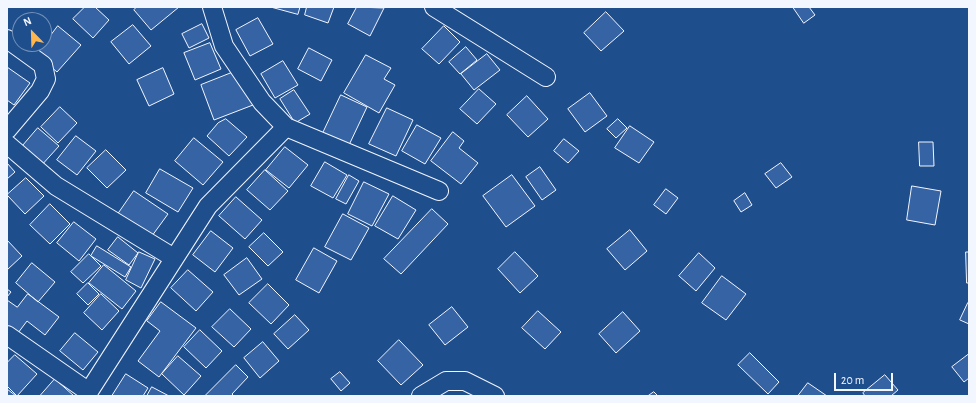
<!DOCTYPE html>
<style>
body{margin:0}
#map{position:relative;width:976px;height:403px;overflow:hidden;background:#1f4e8c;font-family:"Alegreya Sans",sans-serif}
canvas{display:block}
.frame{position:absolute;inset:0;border:8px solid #f2f6ff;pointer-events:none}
.north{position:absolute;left:12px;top:12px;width:40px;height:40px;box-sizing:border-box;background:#1f4e8c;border:1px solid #7391ba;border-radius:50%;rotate:337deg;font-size:11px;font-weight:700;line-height:16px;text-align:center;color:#f2f6ff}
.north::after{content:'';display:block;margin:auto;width:14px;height:18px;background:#ffb74d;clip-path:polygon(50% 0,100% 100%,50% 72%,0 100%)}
.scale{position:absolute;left:834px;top:373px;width:59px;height:18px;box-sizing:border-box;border:2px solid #f2f6ff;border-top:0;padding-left:5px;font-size:12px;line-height:14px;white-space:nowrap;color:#f2f6ff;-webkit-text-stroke:3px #1f4e8c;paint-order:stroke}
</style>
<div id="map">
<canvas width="976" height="403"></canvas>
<div class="frame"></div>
<div class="north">N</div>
<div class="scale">20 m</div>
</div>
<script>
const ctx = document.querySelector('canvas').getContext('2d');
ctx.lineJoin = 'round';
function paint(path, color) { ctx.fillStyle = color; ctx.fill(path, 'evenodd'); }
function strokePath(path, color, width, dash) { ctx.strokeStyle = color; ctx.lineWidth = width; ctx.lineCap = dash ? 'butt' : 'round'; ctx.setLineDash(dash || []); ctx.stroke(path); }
const building = new Path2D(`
 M85 7H95L109 20 93 38 73 19Z
 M137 7H179L151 30 134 10Z
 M271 7H300L298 14Z
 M307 7H334L328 23 305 15Z
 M357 7 384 8 370 36 348 24Z
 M793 7H809L815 15 804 23Z
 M606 12 624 31 601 51 584 33Z
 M258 18 273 44 250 56 236 30Z
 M202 24 209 38 189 48 182 34Z
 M133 25 151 46 129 64 111 42Z
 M58 26 81 45 57 72 35 53 44 44Z
 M444 26 460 42 439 64 422 49Z
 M210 43 221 69 195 80 184 53Z
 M466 47 477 60 460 74 449 62Z
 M309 48 332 60 321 81 298 69Z
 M487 54 500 70 474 90 461 74Z
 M366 55 391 68 384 79 395 85 379 113 344 93Z
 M283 61 298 85 275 98 261 74Z
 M7 67 30 83 14 105 7 100Z
 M163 68 174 94 149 106 137 80Z
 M239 70 253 105 214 120 201 85Z
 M479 89 496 104 477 124 460 109Z
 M294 90 310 114 295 123 280 99Z
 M590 93 607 116 585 132 568 109Z
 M341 95 367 107 349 145 323 133Z
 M527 96 548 119 528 137 507 115Z
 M60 107 77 123 58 143 41 127Z
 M387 108 413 120 396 156 369 144Z
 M226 119 247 137 229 156 207 136 218 123Z
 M618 119 627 128 616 138 607 129Z
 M417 125 441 138 425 164 402 151Z
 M630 126 654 142 639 163 615 148Z
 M38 128 59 146 40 167 20 149Z
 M453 132 464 141 459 148 478 163 461 184 431 161Z
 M76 136 96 151 77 175 57 160Z
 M194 138 223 162 203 185 175 161Z
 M564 139 579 151 568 163 554 151Z
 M919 142H933L934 166H920Z
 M285 147 308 165 289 188 266 170Z
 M106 150 126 170 107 188 87 168Z
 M325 162 347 175 333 198 311 186Z
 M7 163 15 172 7 179Z
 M781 163 792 177 776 188 765 174Z
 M540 167 556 190 542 200 526 177Z
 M160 169 193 188 178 212 146 193Z
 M265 170 288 191 270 210 247 190Z
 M349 175 359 181 346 204 336 199Z
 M512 175 535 206 506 227 483 196Z
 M26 178 44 196 25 214 7 195Z
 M364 182 389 194 372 226 348 214Z
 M912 186 941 191 935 225 907 220Z
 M666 189 678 198 666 214 654 205Z
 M134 191 168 214 149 240 116 217Z
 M745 193 752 205 741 212 734 201Z
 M393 196 416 210 398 239 375 226Z
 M236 197 262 220 245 239 219 216Z
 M50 204 70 224 50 244 30 225Z
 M432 209 448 224 401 274 384 259Z
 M343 214 369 228 351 260 325 247Z
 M74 222 96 239 79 261 57 243Z
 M630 230 647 251 625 270 607 249Z
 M211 231 233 248 215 272 193 255Z
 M264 233 283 252 268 266 249 247Z
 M118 237 138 253 129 265 108 250Z
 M7 240 22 256 7 270Z
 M97 246 131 267 125 277 91 256Z
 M314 248 337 261 319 293 296 280Z
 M139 252 155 259 141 288 126 280Z
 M515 252 538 276 520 293 498 269Z
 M966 252H969V283H967Z
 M699 253 715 268 696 291 679 276Z
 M89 254 101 266 83 283 71 272Z
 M247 258 262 279 239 295 224 275Z
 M32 263 55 282 38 302 16 283Z
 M104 265 136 291 122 309 89 283Z
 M188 270 213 292 196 311 171 288Z
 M722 276 746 294 726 320 702 303Z
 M88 283 99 294 88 305 77 294Z
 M268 284 289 305 271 324 249 303Z
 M7 289 11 292 7 297Z
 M28 294 59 317 45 335 27 321 15 337 7 331V300L17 307Z
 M101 294 119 311 102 330 84 313Z
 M161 302 196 328 159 377 138 361 160 331 147 321Z
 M968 303 969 304V324L960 320Z
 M452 307 468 327 445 345 429 325Z
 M230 309 251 329 234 347 212 327Z
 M538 311 561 332 545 349 522 328Z
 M623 312 640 331 616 353 599 334Z
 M295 315 309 330 288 349 274 334Z
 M200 330 222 351 206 368 184 347Z
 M75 333 98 352 83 370 60 351Z
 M399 340 423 365 401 385 378 361Z
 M263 342 279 361 260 378 244 358Z
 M750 353 779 382 768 394 738 365Z
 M969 354V378L964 382 952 367Z
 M15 355 37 374 17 396 7 386V363Z
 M178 356 201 376 184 395 162 374Z
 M236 365 248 377 232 394 234 396H205Z
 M340 372 350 383 341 391 331 379Z
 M126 374 148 388 143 396H112Z
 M885 375 898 390 891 396H865L863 393Z
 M55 379 74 396H40Z
 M808 383 827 396H798Z
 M152 387 169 396H147Z
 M7 389 16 396H7Z
 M654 392 658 396H648Z`);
paint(building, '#3563a3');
strokePath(building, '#f2f6ff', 1);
const street = new Path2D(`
 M212 7 224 46 262 102 286 127 439 191
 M434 7 546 77
 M7 39 43 65 46 79 40 91 7 130
 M7 144 56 186 174 258
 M7 335 89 392
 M86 396 208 206 286 127
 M421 396 446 381H465L495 396`);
strokePath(street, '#f2f6ff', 20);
strokePath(street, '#1f4e8c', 18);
</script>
